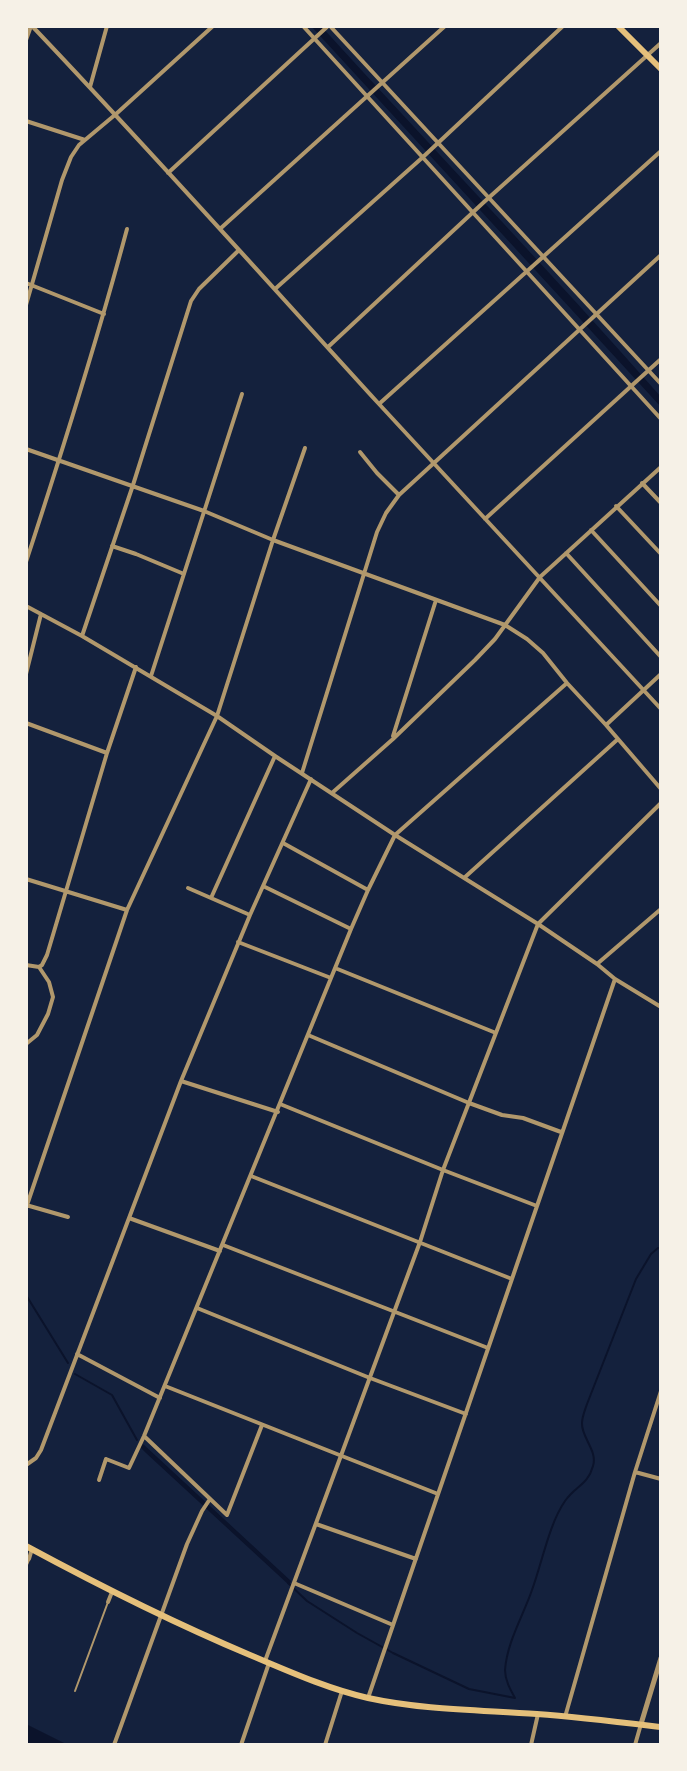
<!DOCTYPE html>
<style>
body{margin:0}
#map{position:relative;width:687px;height:1771px;overflow:hidden;background:#14213d;font-family:Poppins,sans-serif}
canvas{display:block}
.frame{position:absolute;inset:0;border:28px solid #f6f1e7;pointer-events:none}
</style>
<div id="map">
<canvas width="687" height="1771"></canvas>
<div class="frame"></div>
</div>
<script>
const ctx = document.querySelector('canvas').getContext('2d');
ctx.lineJoin = 'round';
function paint(path, color) { ctx.fillStyle = color; ctx.fill(path, 'evenodd'); }
function strokePath(path, color, width, dash) { ctx.strokeStyle = color; ctx.lineWidth = width; ctx.lineCap = dash ? 'butt' : 'round'; ctx.setLineDash(dash || []); ctx.stroke(path); }
paint(new Path2D(`
 M311 26H321C434 150 550 271 661 397V407Z
 M143 1444 291 1581 289 1585 146 1453 140 1447Z
 M26 1724 68 1745H26Z`), '#0b132b');
strokePath(new Path2D(`
 M26 1295 68 1363
 M75 1374 112 1395 137 1440
 M288 1583 307 1601 357 1633 393 1653 469 1689 515 1698
 M515 1698C510 1689 505 1680 505 1670 507 1642 523 1616 532 1590 542 1563 549 1524 565 1501 575 1486 588 1485 593 1466 598 1451 581 1437 582 1423 582 1417 585 1410 587 1404L636 1279 651 1254 658 1248`), '#0b132b', 2);
strokePath(new Path2D(`
 M26 1567 29 1560
 M75 1691 108 1602`), '#b1986c', 2);
strokePath(new Path2D(`
 M32 26C150 150 264 278 379 404 472 506 567 607 661 709
 M303 26 661 419
 M330 26 661 384
 M26 40 31 26
 M90 87 107 26
 M26 121 85 140
 M168 173 328 26
 M221 228 445 26
 M26 283 104 314
 M275 289 423 157 563 26
 M26 305 62 180 71 157 79 145 116 114 213 26
 M328 347 484 202 661 43
 M379 404 661 151
 M26 449 204 511 273 540 505 625 527 639 543 653 567 683 606 725 661 789
 M360 452 377 473 399 495
 M642 483 661 503
 M616 506 661 554
 M485 519 661 359
 M591 530 661 606
 M112 546 136 554 184 574
 M566 553 661 657
 M26 562C62 452 97 341 127 229
 M26 606 82 636 217 716 275 756 395 835 538 924 597 964 615 979 661 1007
 M82 636 133 485 191 301 199 289 239 250
 M26 674 41 614
 M151 676 242 394
 M26 723 107 753
 M606 725 661 674
 M393 736 436 600
 M302 773 377 532 386 513 399 495 661 255
 M332 793 393 739 475 660 495 639 540 577 661 467
 M283 843 368 890
 M464 878 618 739
 M26 879 127 910
 M263 886 351 929
 M188 888 250 915
 M211 898 275 756
 M238 942 331 978
 M597 964 661 909
 M26 965 39 967
 M39 967 42 965 47 955 107 753 136 667
 M335 968 496 1033
 M308 1035 469 1103 502 1115 523 1118 561 1132
 M26 1044 37 1035 48 1014 53 997 49 982 39 967
 M181 1081 278 1112
 M280 1104 443 1170 537 1206
 M251 1176 512 1279
 M26 1205 68 1217
 M26 1208 127 910 217 716 273 540 305 448
 M129 1218 220 1251
 M223 1245 488 1348
 M197 1308 370 1378 466 1414
 M77 1354 160 1398
 M165 1386 438 1494
 M144 1436 227 1515 262 1425
 M26 1465 36 1458 41 1450 181 1081 250 915 311 779
 M635 1472 661 1479
 M99 1480 106 1459 129 1468 144 1436 351 929 368 890 395 835 567 683
 M316 1524 416 1559
 M29 1559 32 1549
 M294 1583 393 1625
 M108 1602 112 1592
 M265 1661 420 1242 443 1170 538 924 661 803
 M368 1698 615 979
 M565 1717 635 1472 661 1391
 M114 1745 187 1544 202 1511 210 1499
 M241 1745 269 1663
 M325 1745 342 1691
 M531 1745 538 1714
 M635 1745 641 1724`), '#b1986c', 4);
strokePath(new Path2D(`
 M641 1724 661 1658`), '#b1986c', 5);
strokePath(new Path2D(`
 M618 26 661 69
 M26 1546C100 1586 174 1623 250 1655 288 1671 328 1689 368 1698 423 1710 481 1710 537 1714 578 1717 619 1722 661 1727`), '#e5c07b', 6);
</script>
